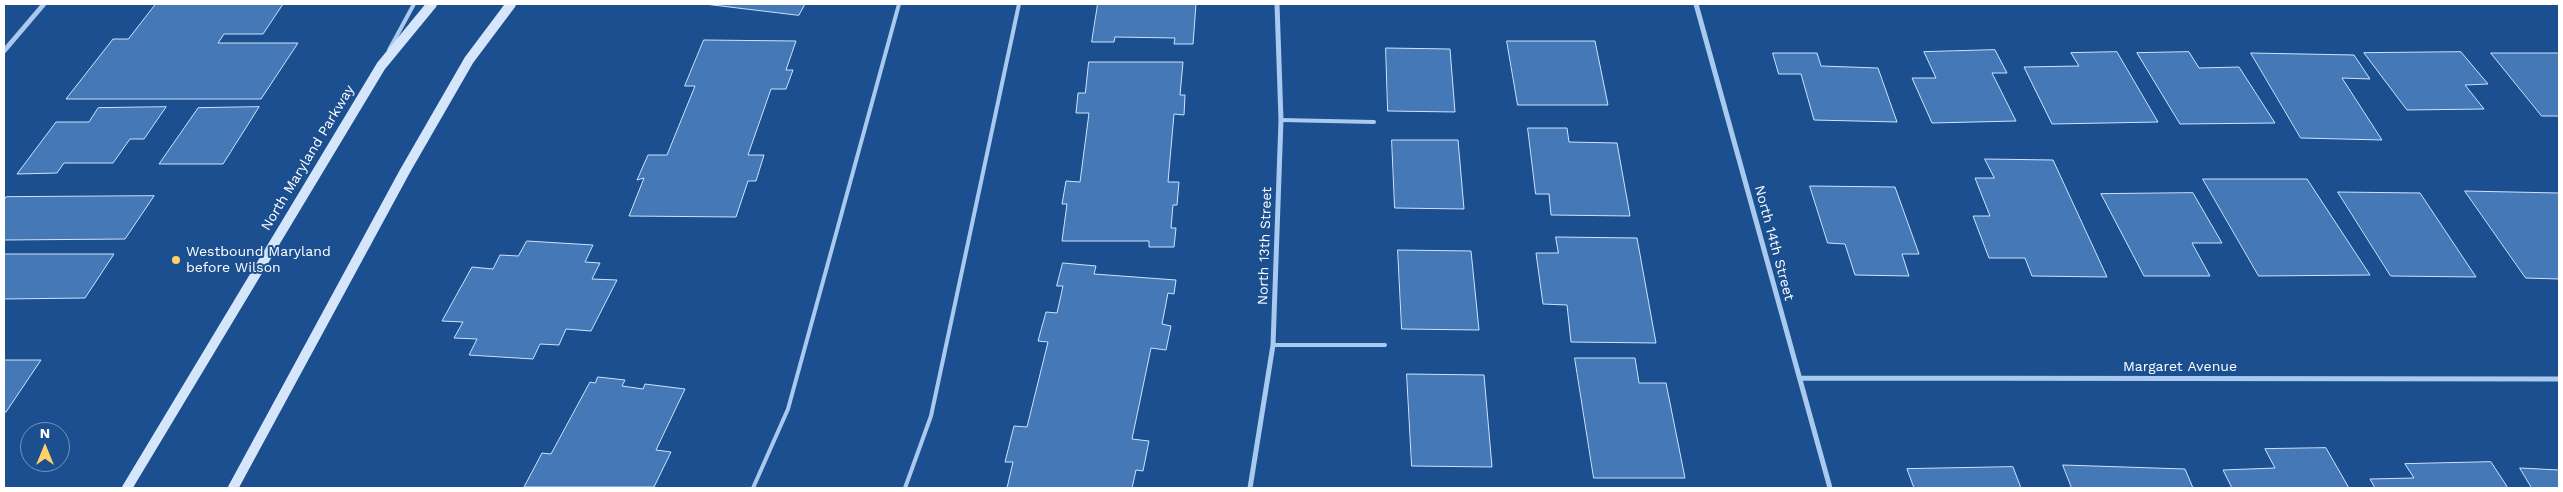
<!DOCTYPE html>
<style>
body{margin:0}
#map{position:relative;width:2563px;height:492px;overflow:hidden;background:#1b4f8f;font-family:"Work Sans",sans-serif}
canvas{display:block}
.frame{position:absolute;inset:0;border:5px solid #fff;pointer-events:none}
.north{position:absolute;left:20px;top:422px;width:50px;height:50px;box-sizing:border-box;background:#1b4f8f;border:1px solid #7695bc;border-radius:50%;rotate:0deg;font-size:14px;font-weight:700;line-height:20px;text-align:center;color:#fff}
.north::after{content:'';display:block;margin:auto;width:18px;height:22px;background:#ffd166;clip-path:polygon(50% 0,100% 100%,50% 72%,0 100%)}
</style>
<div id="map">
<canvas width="2563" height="492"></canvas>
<div class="frame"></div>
<div class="north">N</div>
</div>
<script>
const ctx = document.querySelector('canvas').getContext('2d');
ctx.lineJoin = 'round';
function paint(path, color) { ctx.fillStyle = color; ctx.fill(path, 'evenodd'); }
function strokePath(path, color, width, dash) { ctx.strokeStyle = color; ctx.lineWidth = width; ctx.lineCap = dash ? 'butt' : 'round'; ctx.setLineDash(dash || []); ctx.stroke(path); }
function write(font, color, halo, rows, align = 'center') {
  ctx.font = font + ' "Work Sans",sans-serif'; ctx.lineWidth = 4; ctx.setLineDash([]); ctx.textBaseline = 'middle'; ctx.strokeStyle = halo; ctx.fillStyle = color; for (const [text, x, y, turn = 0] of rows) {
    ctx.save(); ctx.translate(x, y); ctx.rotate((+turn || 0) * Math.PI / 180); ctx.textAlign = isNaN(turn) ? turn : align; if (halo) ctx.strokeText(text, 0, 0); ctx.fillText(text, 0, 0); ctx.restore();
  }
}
const building = new Path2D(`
 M156 4H283L263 34H224L218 43H298L261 99H66L113 39H128Z
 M705 4H805L799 15Z
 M1098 4H1196L1193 44H1174L1175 38 1115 37 1114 42H1092Z
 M704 40 796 41 786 70H793L786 89H771L748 155H764L756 181H748L736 217 629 216 644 178 637 180 648 155H667L695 86H685Z
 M1507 41H1595L1608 105H1518Z
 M1386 48 1450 49 1455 112 1388 111Z
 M1995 50 2007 73H1992L2016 121 1932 123 1912 78H1936L1924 52Z
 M2117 52 2158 122 2052 124 2024 67 2079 66 2071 53Z
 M2189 52 2199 68 2239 67 2275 123 2180 124 2137 53Z
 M2461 52 2488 84 2465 85 2484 109 2407 110 2364 53Z
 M1773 53H1817L1821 66 1878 68 1897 122 1814 120 1801 74H1779Z
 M2251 53 2354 55 2370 79 2342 78 2382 140 2301 138Z
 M2491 53H2559V116H2542Z
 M1089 62H1183L1180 95H1185L1184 115 1174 114 1168 182H1179L1177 205H1173L1171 228H1176L1174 247H1149V241H1062L1067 204H1062L1066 181 1080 182 1089 113H1076L1078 93H1085Z
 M166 107 144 139H130L113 163H64L57 173 17 174 56 122H89L98 108Z
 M259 107 223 164H159L198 108Z
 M1528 128H1567L1569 142 1617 143 1630 216 1551 215 1549 194H1536Z
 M1392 140H1458L1464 209 1395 208Z
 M1985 159 2053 160 2107 277 2032 276 2025 258H1989L1973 216H1990L1975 178H1994Z
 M2203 179H2307L2370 275 2259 276Z
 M1810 186 1895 187 1919 254H1902L1909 276 1855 275 1845 244 1828 243Z
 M2465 191 2559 193V279L2526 278Z
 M2338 192 2420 193 2476 277 2391 276Z
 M2193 193 2222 243H2192L2210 276H2144L2101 194Z
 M154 196 125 239 4 240V200L6 197Z
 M1556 237 1637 238 1656 343 1571 342 1567 305 1543 304 1536 253H1558Z
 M527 241 593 245 585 262 600 263 592 279 617 280 591 331 566 329 559 345 540 344 533 359 469 355 477 339 454 338 463 322 442 321 472 267 493 269 500 255 518 256Z
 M1398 250 1471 251 1479 330 1402 329Z
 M4 254H114L85 298 4 299Z
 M1063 263 1096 266 1094 274 1176 280 1174 294 1168 293 1162 324 1171 326 1166 350 1151 348 1132 439 1149 441 1143 471 1136 470 1132 488H1007L1013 462H1005L1014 426 1027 427 1048 342 1038 341 1046 312 1057 313 1063 286H1057Z
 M1575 358H1635L1639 383H1666L1685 478H1594Z
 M4 360H41L6 412H4Z
 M1407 374 1484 375 1492 467 1412 466Z
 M598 377 625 380 622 386 643 389 645 384 685 389 656 450 671 452 654 487H524L542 453 551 454 590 382 595 383Z
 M2326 448 2349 488H2232L2223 470 2275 468 2265 449Z
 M2491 462 2508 488H2375L2370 479 2414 478 2405 464Z
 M2063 465 2185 469 2193 488H2072Z
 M2013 467 2021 488H1914L1907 469Z
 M2520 468 2559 470V488H2532Z`);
paint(building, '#4478b7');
strokePath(building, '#cfe3fa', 1);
strokePath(new Path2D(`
 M389 50 414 4
 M1281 120 1374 122
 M1273 345H1385
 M753 488 788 409 899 4
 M905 488 931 416 1019 4`), '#a9c9ee', 4);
strokePath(new Path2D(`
 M1696 4 1830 488
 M4 51 44 4
 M1800 378 2559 379
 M1250 488 1273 345 1281 120 1277 4`), '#a9c9ee', 5);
strokePath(new Path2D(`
 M127 488 381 66 432 4
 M233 488 405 171 469 60 511 4`), '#d6e6fa', 10);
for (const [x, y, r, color] of [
 [176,260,5,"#ffd166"]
]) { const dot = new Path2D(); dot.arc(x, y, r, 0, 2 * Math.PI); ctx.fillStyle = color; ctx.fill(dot); strokePath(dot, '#1b4f8f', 2); }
write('14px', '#fff', '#1b4f8f', [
 ["North Maryland Parkway",308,158,-59],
 ["North 14th Street",1774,243,75],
 ["North 13th Street",1265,246,-88],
 ["Margaret Avenue",2180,367]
]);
write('14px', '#fff', '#1b4f8f', [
 ["Westbound Maryland",186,252],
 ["before Wilson",186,268]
], 'left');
</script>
